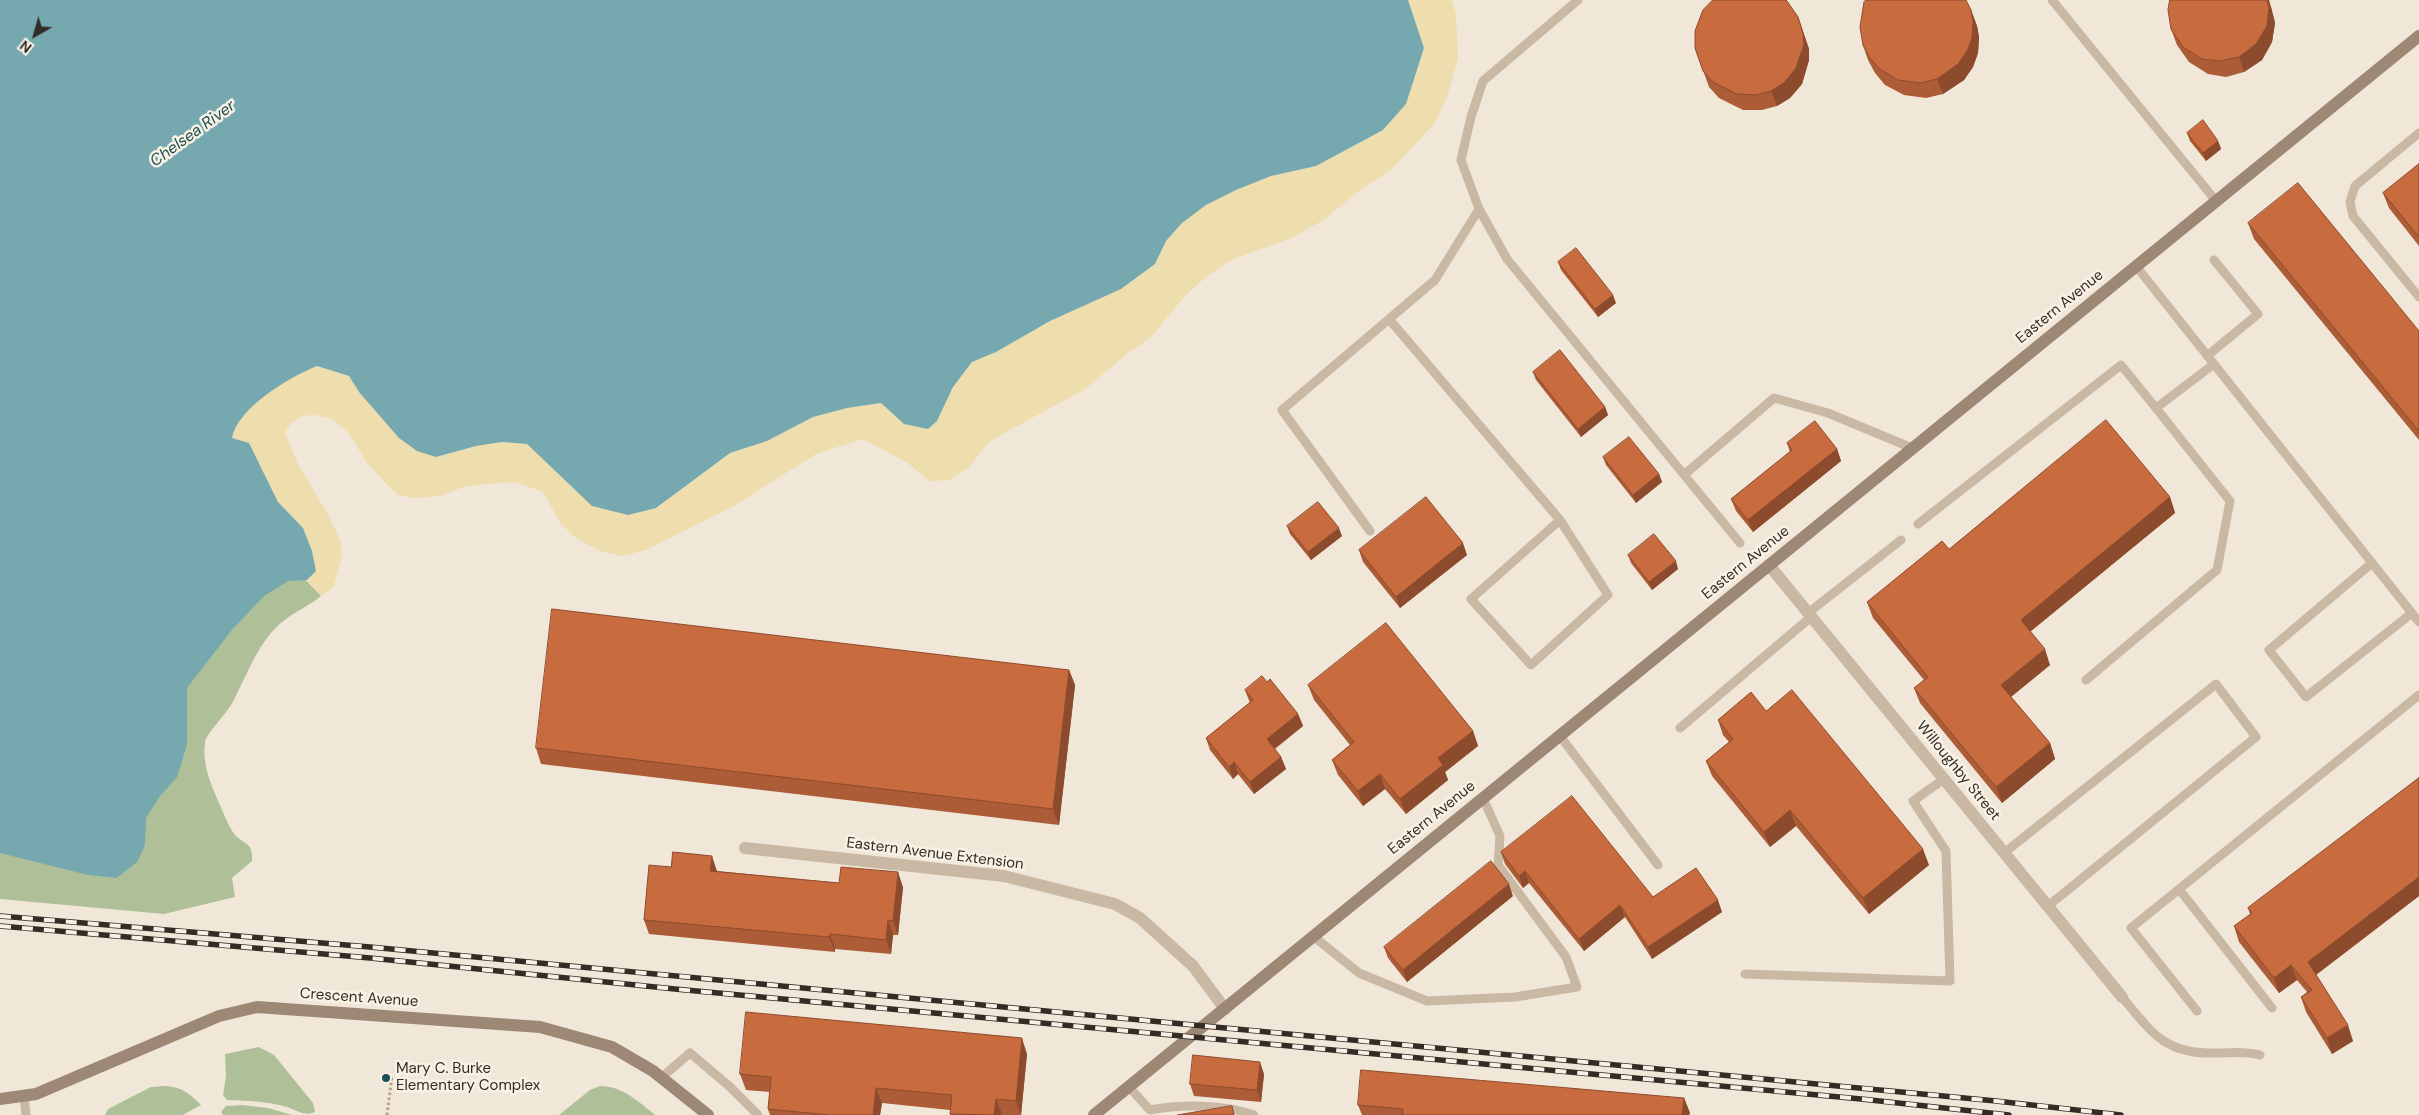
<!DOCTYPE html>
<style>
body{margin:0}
#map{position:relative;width:2419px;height:1115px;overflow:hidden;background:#f1e7d8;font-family:"DM Sans",sans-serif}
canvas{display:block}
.north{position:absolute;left:10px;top:10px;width:50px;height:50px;-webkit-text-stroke:4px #f9f1e4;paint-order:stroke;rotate:218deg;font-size:14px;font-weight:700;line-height:20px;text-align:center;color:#342b26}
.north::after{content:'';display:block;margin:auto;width:18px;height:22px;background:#342b26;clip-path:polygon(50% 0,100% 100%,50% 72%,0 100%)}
</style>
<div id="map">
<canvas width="2419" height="1115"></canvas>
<div class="north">N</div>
</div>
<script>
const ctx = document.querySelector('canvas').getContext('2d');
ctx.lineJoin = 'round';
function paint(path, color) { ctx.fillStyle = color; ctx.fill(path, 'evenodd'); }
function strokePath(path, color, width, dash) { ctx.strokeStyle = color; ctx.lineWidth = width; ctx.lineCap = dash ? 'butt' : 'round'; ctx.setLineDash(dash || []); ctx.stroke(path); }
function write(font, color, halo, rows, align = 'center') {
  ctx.font = font + ' "DM Sans",sans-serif'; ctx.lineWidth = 5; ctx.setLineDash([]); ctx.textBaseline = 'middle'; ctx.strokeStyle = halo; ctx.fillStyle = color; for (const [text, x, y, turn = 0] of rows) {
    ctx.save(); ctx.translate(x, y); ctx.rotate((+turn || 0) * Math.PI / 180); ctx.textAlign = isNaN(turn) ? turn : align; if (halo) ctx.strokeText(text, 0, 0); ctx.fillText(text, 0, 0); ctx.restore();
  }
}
paint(new Path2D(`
 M189 458 321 596C310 605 297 611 286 619 258 639 247 677 231 705 226 714 206 734 205 742 202 763 210 782 218 801 223 811 228 826 235 835 246 846 253 842 252 861L232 878 235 897 164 914 0 899V551Z
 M259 1047 274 1055 313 1103 315 1112C308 1115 304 1114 297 1111 276 1101 250 1101 227 1100L223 1095 226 1076 225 1054Z
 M165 1086C182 1087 189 1093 201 1105L183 1115H105L108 1109 151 1087Z
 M600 1086C622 1086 638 1101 655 1115H559L590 1090Z
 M242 1105 268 1108 292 1115H223L221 1112 226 1106Z`), '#afc098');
paint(new Path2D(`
 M1408 0H1452L1456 13 1458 58 1448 94 1435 123 1392 169 1359 191 1322 221 1289 239 1231 260 1207 276 1185 296 1150 338 1129 352 1084 390 1002 434 987 444 970 466 950 480 930 481 906 462 865 440H860L816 454 734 506 646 550 622 556 600 551 576 538 561 524 543 492 515 482 466 486 440 496 415 498 397 495 367 463 348 432 330 418 314 415 302 416 291 423 285 433 297 462 326 511 341 542 342 555 336 578 333 588 321 596 307 580 316 571 303 528 278 502 249 443 232 438C238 406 289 378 317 366L349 376C370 410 406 433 436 457L476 446 502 442 527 444 592 506 656 508 730 453 767 441 813 417 847 408 882 403 893 415 937 421 953 387 972 362 996 352 1050 321 1121 289 1155 264 1166 241 1182 223 1206 205 1236 190 1271 176 1316 166 1383 130 1406 104 1424 48Z`), '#eeddad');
paint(new Path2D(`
 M0 0H1408L1424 48 1406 104 1383 130 1316 166 1271 176 1236 190 1206 205 1182 223 1166 241 1155 264 1121 289 1050 321 996 352 972 362 953 387 937 421 928 429 904 424 881 403 847 408 813 417 767 441 730 453 656 508 628 515 592 506 527 444 502 442 476 446 436 457 417 451 399 438 359 392 349 376 317 366C290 377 238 407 232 438L249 443 278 502 303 528 312 551 316 571 307 580 288 581 264 596 231 631 187 688V745L177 777 160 796 146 818 145 845 137 862 117 878 88 875 0 853Z`), '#76a8af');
strokePath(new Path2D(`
 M387 1115 392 1076`), '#b5a28e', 3, [2.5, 2.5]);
strokePath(new Path2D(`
 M1578 0 1483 81 1471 117 1461 160 1479 209 1507 259 1740 543
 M2052 0 2216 201
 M2419 133 2355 186 2350 202 2353 216 2419 297
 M2136 266 2419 622
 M1389 319 1560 520 1471 599 1531 665 1608 595 1560 520
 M2207 356 2258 314 2214 260
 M1685 474 1774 398 1828 413 1912 448
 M1918 524 2121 365 2156 408 2214 364
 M1370 531 1282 410 1435 280 1479 209
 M2372 563 2269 650 2306 697 2412 613
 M1808 613 1901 540
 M2086 680 2217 570 2230 501 2156 408
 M1680 728 1811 617
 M1560 736 1658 865
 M2004 853 2216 684 2256 737 2048 906
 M2179 889 2272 1008
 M1313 936 1359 973 1427 1001 1515 997 1577 987 1566 957 1498 865 1500 836 1483 798
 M1745 974 1950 981 1946 851 1913 801 1944 779
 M2122 997C2152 1033 2165 1055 2217 1053 2233 1053 2244 1051 2260 1055
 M2197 1011 2131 928 2419 695
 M662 1077 690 1053 729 1086 758 1115
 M1129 1087 1150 1110C1181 1104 1224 1104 1254 1115
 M24 1096 26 1115`), '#c9b8a4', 9);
strokePath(new Path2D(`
 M1769 565 2122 997
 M745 848 1004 876 1115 904 1140 918 1193 966 1225 1009`), '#c9b8a4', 12);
strokePath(new Path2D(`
 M0 1099 36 1094 219 1016 257 1007 540 1027 612 1047 653 1071 708 1115
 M1094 1115 2419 36`), '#9d8775', 12);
const rail = new Path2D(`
 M0 916 370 947 1996 1101 2121 1115
 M0 926 370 958 675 989 1861 1099 2009 1115`);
strokePath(rail, '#342b26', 5.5);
strokePath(rail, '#f9f1e4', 4, [11]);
paint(new Path2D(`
 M2271 7 2275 23 2272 42 2262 60 2244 72 2226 77 2208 74 2189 62 2177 45 2171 29Z
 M1971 10 1977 26 1979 37 1978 53 1973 67 1964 80 1943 94 1926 98 1904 95 1885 85 1875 73 1868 60 1863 45Z
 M1798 17 1809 49V60L1802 84 1790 98 1777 106 1762 110H1743L1719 98 1709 87 1695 48Z
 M2187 133 2218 141 2221 149 2206 161 2190 141Z
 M2419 164V246L2389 208 2383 193Z
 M2248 223 2419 331V440L2254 239Z
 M1558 262 1616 303 1598 317 1561 270Z
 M1533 372 1605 407 1608 415 1581 437 1536 380Z
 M1787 443 1837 449 1841 461 1753 532 1736 511 1731 499 1790 452Z
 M1603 457 1659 474 1662 482 1636 503 1606 465Z
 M2170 497 2175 513 2030 632 2050 665 2011 697 2050 743 2055 759 2002 803 1920 703 1914 688 1924 680 1873 618 1867 602 1949 549Z
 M1287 526 1342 536 1311 560 1290 534Z
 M1359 550 1467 555 1400 608 1363 562Z
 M1628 555 1678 569 1652 590 1631 563Z
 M1069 670 1075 685 1059 825 541 764 536 748Z
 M1267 682 1298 714 1303 726 1275 749 1281 757 1286 769 1254 794 1238 774 1233 779 1210 750 1206 738 1250 703 1245 690Z
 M1308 685 1473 731 1478 746 1445 772 1448 780 1406 814 1385 789 1363 806 1338 775 1332 760 1350 745 1314 700Z
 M1766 711 1929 865 1869 914 1796 826 1770 847 1712 776 1706 761 1729 742 1723 735 1718 720Z
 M2419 778V896L2316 975 2353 1041 2332 1054 2306 1012 2301 997 2307 992 2297 980 2279 993 2239 942 2234 926 2250 914 2248 908Z
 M1501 852 1653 897 1722 912 1652 959 1625 917 1584 951 1529 883 1523 888 1505 864Z
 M717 871 839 883 903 887 898 935H893L891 954 835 949V952L649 934 644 920Z
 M1513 896 1407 982 1388 958 1384 947Z
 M1027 1054 1021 1115H950V1110L882 1103 880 1115H770L768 1109 770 1092 746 1090 740 1074Z
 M1264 1074 1261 1102 1194 1096 1190 1084Z
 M1684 1098 1690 1113 1689 1115H1362L1358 1105Z`), '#ac5c36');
paint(new Path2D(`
 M2267 0H2269L2271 7 2275 23 2272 42 2262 60 2244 72 2239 57Z
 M1971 10 1977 26 1979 37 1978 53 1973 67 1964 80 1943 94 1937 79Z
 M1798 17 1809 49V60L1802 84 1790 98 1777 106 1771 91Z
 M2218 141 2221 149 2206 161 2203 153Z
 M1613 295 1616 303 1598 317 1595 309Z
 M1605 407 1608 415 1581 437 1578 429Z
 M1837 449 1841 461 1753 532 1748 520Z
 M1659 474 1662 482 1636 503 1633 495Z
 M2170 497 2175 513 2026 635 2021 620Z
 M1339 528 1342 536 1311 560 1308 552Z
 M1463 543 1467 555 1400 608 1396 597Z
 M1676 561 1678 569 1652 590 1649 582Z
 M2045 649 2050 665 2007 700 2001 685Z
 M1069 670 1075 685 1059 825 1053 809Z
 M1298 714 1303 726 1271 751 1267 739Z
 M1473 731 1478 746 1445 772 1448 780 1406 814 1400 799 1438 758Z
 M2050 743 2055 759 2002 803 1996 787Z
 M1281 757 1286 769 1254 794 1250 782Z
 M1234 762 1238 774 1233 779 1229 767Z
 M1380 774 1385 789 1363 806 1358 791Z
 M1790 810 1796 826 1770 847 1764 832Z
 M1923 849 1929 865 1869 914 1863 898Z
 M712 856 717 871 716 885 710 871Z
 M1525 871 1529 883 1523 888 1519 876Z
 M898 872 903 887 898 935 893 921Z
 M2419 877V896L2313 977 2308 962Z
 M1509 884 1513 896 1407 982 1403 970Z
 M1718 900 1722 912 1652 959 1648 947Z
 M1620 905 1625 917 1584 951 1579 939Z
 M888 920 893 935 891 954 886 940Z
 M830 934 835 949V952L829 937Z
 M2291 965 2297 980 2279 993 2274 978Z
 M2348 1025 2353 1041 2332 1054 2327 1038Z
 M1022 1038 1027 1054 1021 1115 1016 1101Z
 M1260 1062 1264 1074 1261 1102 1257 1090Z
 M876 1088 882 1103 880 1115H873Z
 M1684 1098 1690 1113 1689 1115H1682Z
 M996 1099 1002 1114 1001 1115H994Z`), '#8c4b2c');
const building = new Path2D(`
 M1713 0H1786L1787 1 1798 17 1803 33 1804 45 1796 68 1784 83 1771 91 1756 95 1737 94 1713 82 1703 71 1695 48V31L1703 10Z
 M1866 0H1966L1971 10 1973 22 1972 38 1967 51 1958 64 1937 79 1920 83 1898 80 1880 69 1869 57 1863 45 1860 27 1864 2Z
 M2170 0H2267L2269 7 2267 26 2256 44 2239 57 2220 61 2202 59 2183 47 2171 29 2168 10Z
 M2203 120 2218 141 2203 153 2187 133Z
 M2419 164V237L2383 193Z
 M2298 183 2419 331V431L2248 223Z
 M1576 248 1613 295 1595 309 1558 262Z
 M1560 350 1605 407 1578 429 1533 372Z
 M2106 420 2170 497 2021 620 2045 649 2001 685 2050 743 1996 787 1914 688 1928 677 1867 602 1942 541 1949 549Z
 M1815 421 1837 449 1748 520 1731 499 1792 450 1787 443Z
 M1629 437 1659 474 1633 495 1603 457Z
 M1426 497 1463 543 1396 597 1359 550Z
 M1318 502 1339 528 1308 552 1287 526Z
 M1654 534 1676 561 1649 582 1628 555Z
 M552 609 1069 670 1053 809 536 748Z
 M1386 623 1473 731 1438 758 1443 765 1400 799 1380 774 1358 791 1332 760 1354 742 1308 685Z
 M1262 676 1267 682 1270 679 1298 714 1267 739 1281 757 1250 782 1234 762 1229 767 1206 738 1253 700 1245 690Z
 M1792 690 1923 849 1863 898 1790 810 1764 832 1706 761 1733 739 1718 720 1751 692 1766 711Z
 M2419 778V877L2308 962 2348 1025 2327 1038 2301 997 2312 990 2291 965 2274 978 2234 926 2252 913 2248 908Z
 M1572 796 1653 897 1696 868 1718 900 1648 947 1620 905 1579 939 1525 871 1519 876 1501 852Z
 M673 852 712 856 710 871 839 883 841 867 898 872 893 921 888 920 886 940 830 934 829 937 644 920 649 865 671 867Z
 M1491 861 1509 884 1403 970 1384 947Z
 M746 1012 1022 1038 1016 1101 996 1099 994 1115 950 1114 952 1095 876 1088 873 1115H830L768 1109 771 1077 740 1074Z
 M1193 1055 1260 1062 1257 1090 1190 1084Z
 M1361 1070 1684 1098 1682 1115H1402L1403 1109 1358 1105Z
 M1232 1106 1234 1115H1178Z`);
paint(building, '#c86b3f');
strokePath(building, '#8c4b2c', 1);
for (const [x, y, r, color] of [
 [386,1078,5,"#1b4e56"]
]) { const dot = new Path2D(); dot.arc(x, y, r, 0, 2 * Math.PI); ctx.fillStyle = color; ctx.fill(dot); strokePath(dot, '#f9f1e4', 2); }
write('15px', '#342b26', '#f9f1e4', [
 ["Eastern Avenue",2060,307,-39],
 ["Eastern Avenue",1746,563,-39],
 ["Willoughby Street",1958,771,51],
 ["Eastern Avenue",1432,818,-39],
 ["Eastern Avenue Extension",935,854,7],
 ["Crescent Avenue",359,998,4]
]);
write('15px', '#342b26', '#f9f1e4', [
 ["Mary C. Burke",396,1069],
 ["Elementary Complex",396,1086]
], 'left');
write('italic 16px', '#1b4e56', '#f9f1e4', [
 ["Chelsea River",193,134,-36]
]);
</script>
